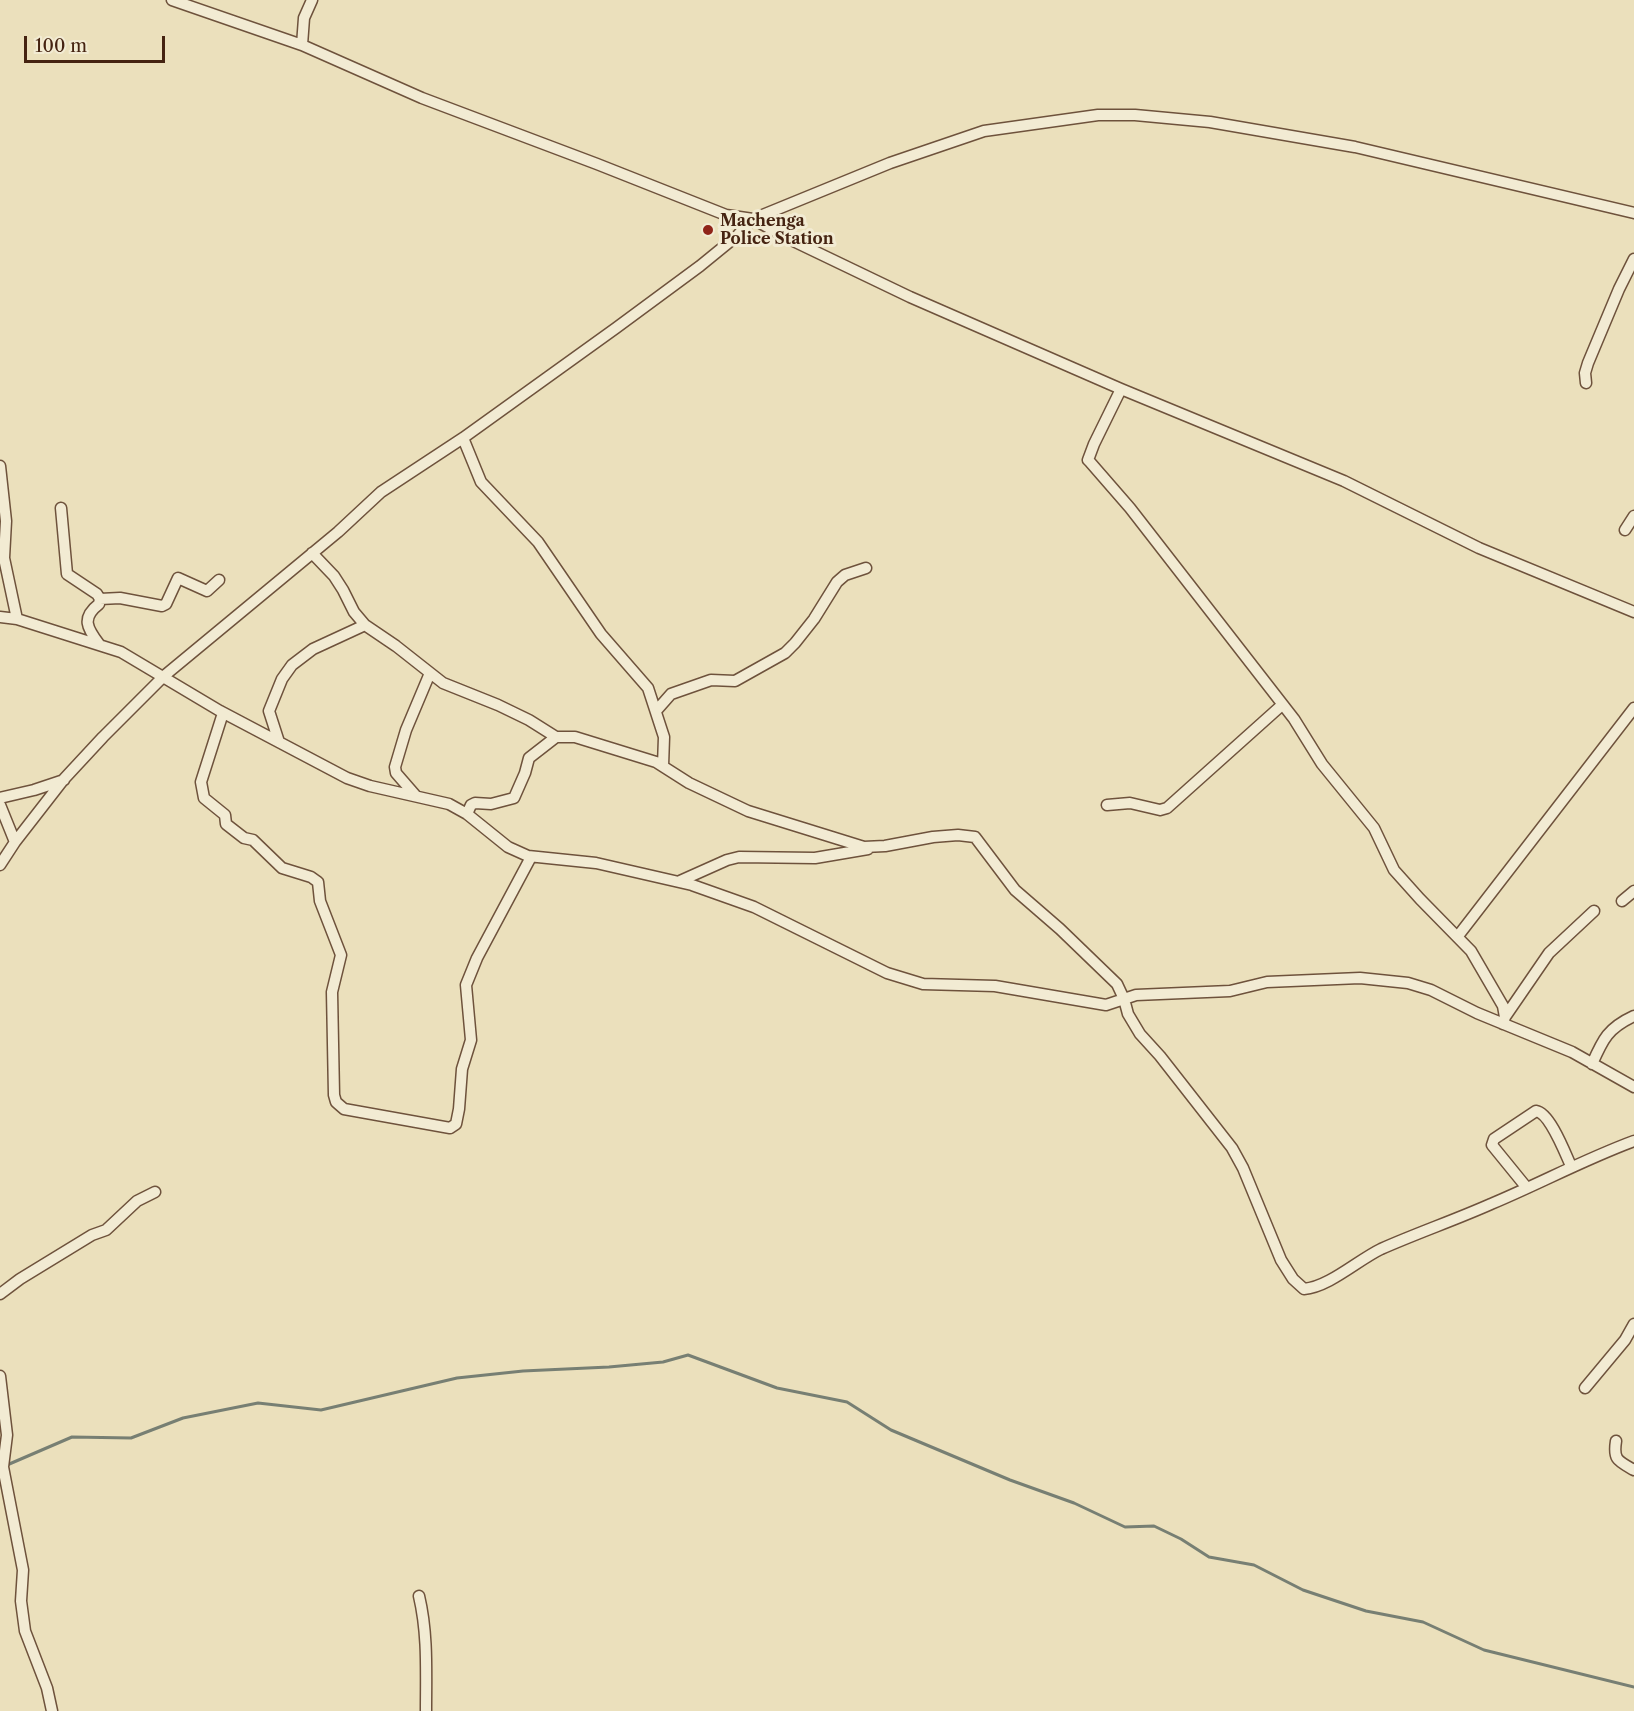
<!DOCTYPE html>
<style>
body{margin:0}
#map{position:relative;width:1634px;height:1711px;overflow:hidden;background:#ebe0bc;font-family:"Libre Caslon Text",serif}
canvas{display:block}
.scale{position:absolute;left:24px;top:36px;width:141px;height:27px;box-sizing:border-box;border:3px solid #452311;border-top:0;padding-left:8px;font-size:18px;line-height:21px;white-space:nowrap;color:#452311;-webkit-text-stroke:4px #f2ebd3;paint-order:stroke}
</style>
<div id="map">
<canvas width="1634" height="1711"></canvas>
<div class="scale">100 m</div>
</div>
<script>
const ctx = document.querySelector('canvas').getContext('2d');
ctx.lineJoin = 'round';
function strokePath(path, color, width, dash) { ctx.strokeStyle = color; ctx.lineWidth = width; ctx.lineCap = dash ? 'butt' : 'round'; ctx.setLineDash(dash || []); ctx.stroke(path); }
function write(font, color, halo, rows, align = 'center') {
  ctx.font = font + ' "Libre Caslon Text",serif'; ctx.lineWidth = 6; ctx.setLineDash([]); ctx.textBaseline = 'middle'; ctx.strokeStyle = halo; ctx.fillStyle = color; for (const [text, x, y, turn = 0] of rows) {
    ctx.save(); ctx.translate(x, y); ctx.rotate((+turn || 0) * Math.PI / 180); ctx.textAlign = isNaN(turn) ? turn : align; if (halo) ctx.strokeText(text, 0, 0); ctx.fillText(text, 0, 0); ctx.restore();
  }
}
strokePath(new Path2D(`
 M7 1465 72 1437 131 1438 183 1418 258 1403 321 1410 457 1378 523 1371 609 1367 663 1362 688 1355 777 1388 847 1402 891 1430 1010 1480 1074 1503 1125 1527 1154 1526 1181 1539 1209 1557 1254 1565 1303 1590 1366 1611 1423 1622 1484 1650 1634 1687`), '#777f73', 3);
const street = new Path2D(`
 M172 0 302 45 422 98 597 164 726 215 753 219 890 163 984 131 1098 115H1135L1210 122 1355 147 1634 213
 M302 45 304 18 312 0
 M1586 383 1585 373 1588 363 1619 289 1634 259
 M1121 389 1094 444 1088 460 1090 462 1130 508 1294 719 1322 764 1374 828 1394 870 1420 899 1471 951 1503 1006 1505 1017 1503 1024
 M463 438 481 482 538 542 601 634 648 688 664 737 663 766
 M0 466 6 521 4 558 17 619
 M61 508 67 574 97 594 100 599 99 604C81 618 87 628 99 644
 M1625 530 1634 516
 M312 553 334 576 343 590 354 612 365 625 396 646 443 683 498 705 529 720 556 737H575L656 762 689 783 748 811 864 847 885 846 933 837 958 835 975 837 1015 890 1060 929 1117 984 1124 999 1128 1014 1140 1034 1160 1056 1232 1148 1243 1168 1281 1260 1293 1279 1304 1289C1329 1287 1358 1260 1381 1249 1417 1233 1455 1220 1491 1204 1539 1184 1585 1159 1634 1141
 M100 599 120 598 162 606 166 604 178 578 207 591 219 580
 M0 617 17 619 121 652 220 711 347 778 370 786 449 804 467 814 508 847 528 856 596 863 692 885 754 907 887 973 923 984 995 986 1106 1005 1136 995 1230 991 1267 982 1360 978 1408 983 1431 990 1477 1013 1572 1052 1634 1087
 M656 711 671 694 711 680 735 681 785 653 795 643 814 619 837 582 845 575 866 568
 M223 713 201 782 204 798 225 815 226 824 244 838 253 840 282 868 311 877 318 882 320 901 341 955 332 992 334 1095 336 1102 344 1109 450 1128 456 1124 459 1109 462 1069 471 1040 466 985 477 958 531 857
 M279 742 269 711 282 679 292 665 313 649 365 625
 M416 796 396 773 395 767 406 730 430 673
 M0 798 34 790 64 780
 M0 805 15 842
 M1107 805 1130 803 1160 810 1167 808 1282 705
 M467 814 471 805 475 803 491 804 514 798 525 773 529 758 556 737
 M0 865 15 842 64 779 103 737 164 676 338 532 381 492 463 438 616 328 700 266 738 235 753 219 787 238 910 297 1121 389 1344 481 1479 548 1634 612
 M680 881 727 860 739 857 815 858 868 849
 M1622 901 1634 891
 M1458 936 1634 708
 M1505 1017 1549 953 1594 911
 M1592 1064C1603 1039 1608 1028 1634 1016
 M1527 1188 1492 1145 1494 1139 1536 1111C1550 1113 1565 1153 1571 1166
 M0 1294 20 1279 92 1235 106 1230 137 1201 155 1192
 M0 1376 7 1435 3 1467 23 1570 21 1601 25 1631 47 1688 52 1711
 M1585 1388 1625 1340 1634 1324
 M1616 1441C1613 1460 1618 1461 1634 1470
 M419 1596C428 1634 426 1672 426 1711`);
strokePath(street, '#6e523c', 13);
strokePath(street, '#f2ebd3', 10);
for (const [x, y, r, color] of [
 [708,230,6,"#8f2418"]
]) { const dot = new Path2D(); dot.arc(x, y, r, 0, 2 * Math.PI); ctx.fillStyle = color; ctx.fill(dot); strokePath(dot, '#f2ebd3', 2); }
write('bold 16px', '#452311', '#f2ebd3', [
 ["Machenga",720,221],
 ["Police Station",720,239]
], 'left');
</script>
